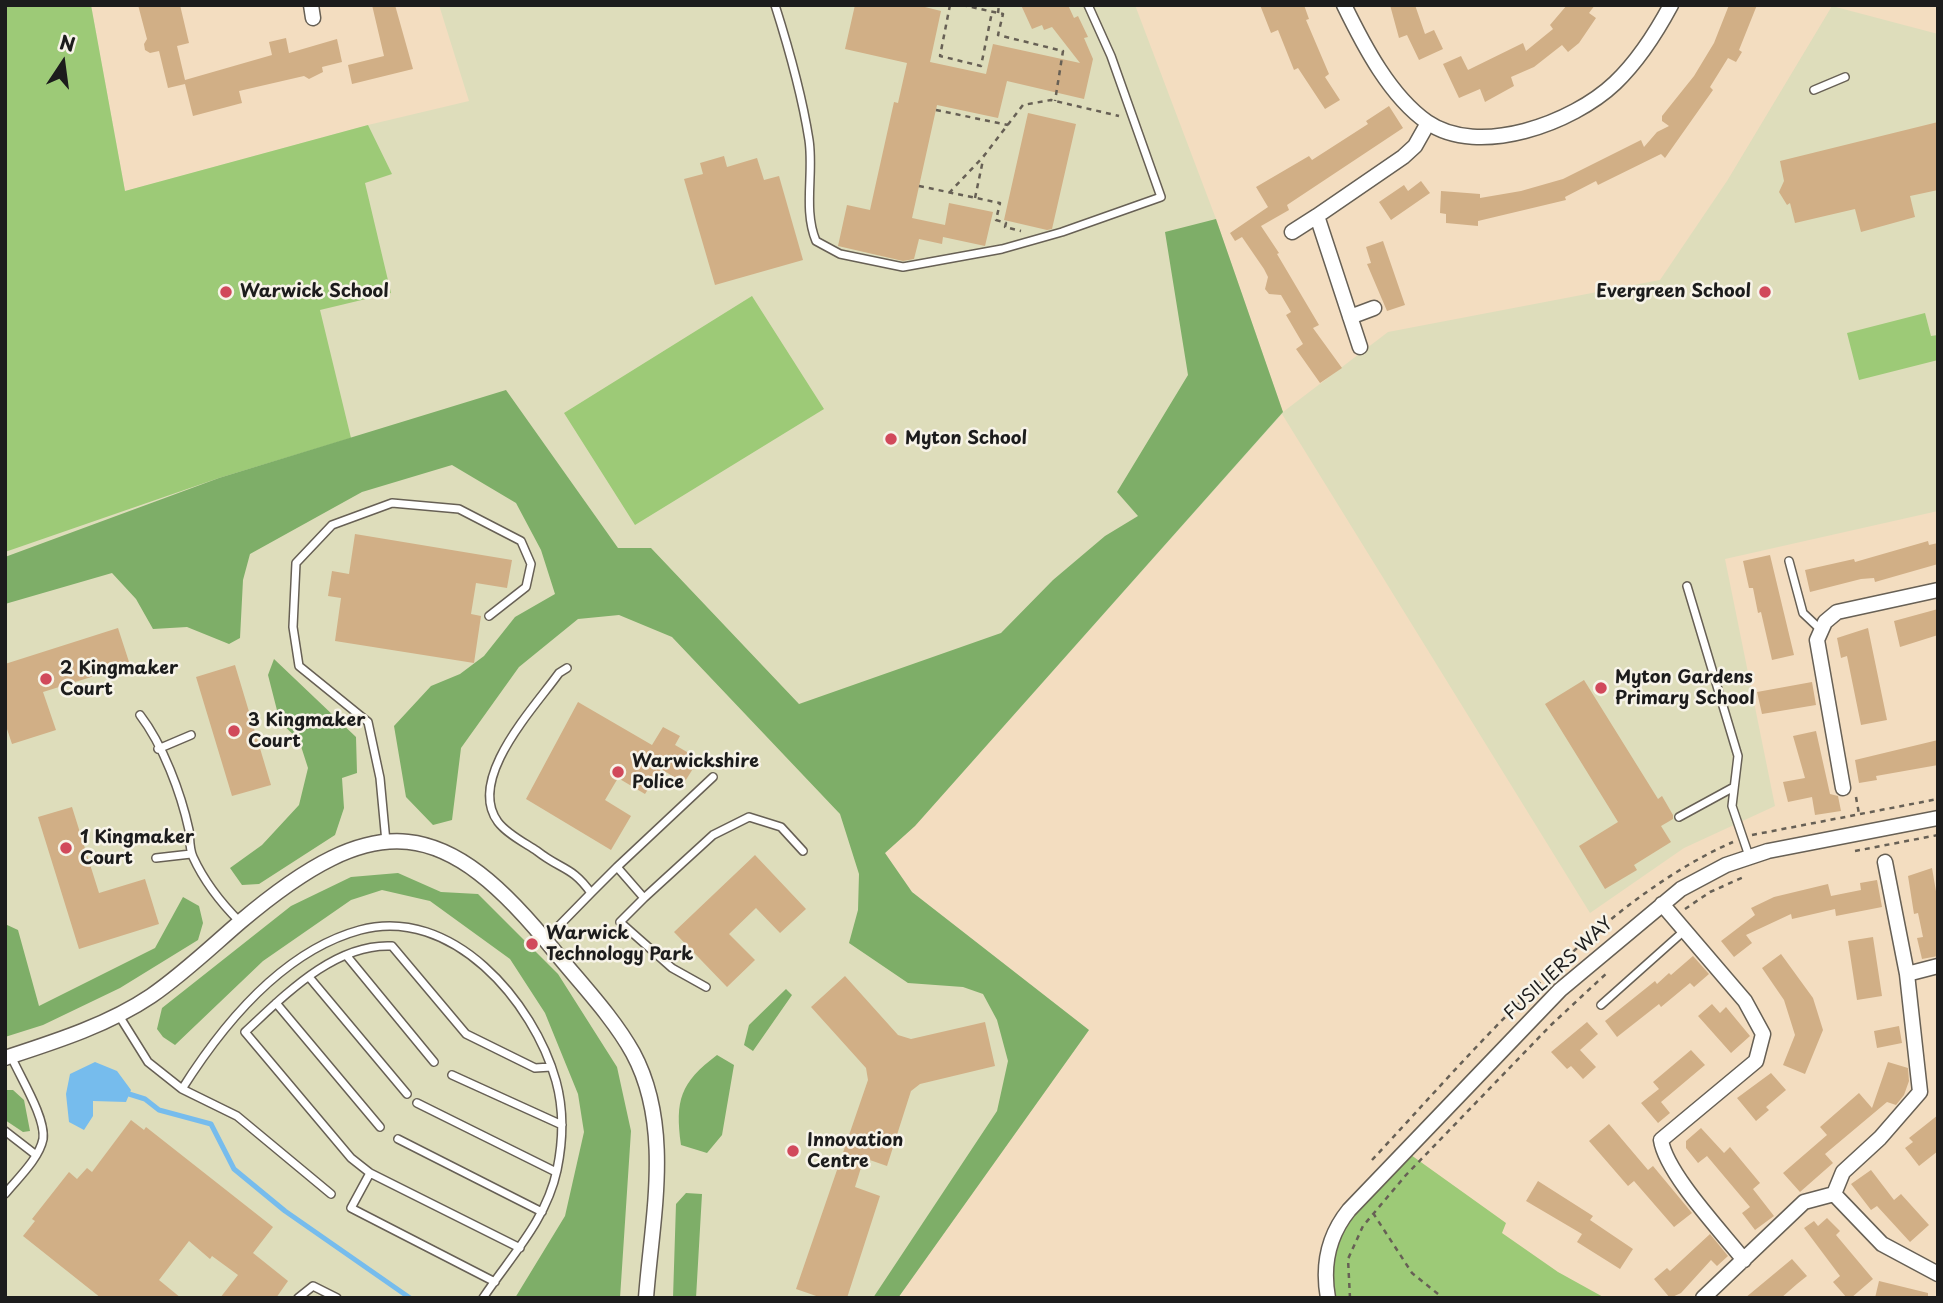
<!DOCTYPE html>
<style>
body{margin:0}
#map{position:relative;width:1943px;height:1303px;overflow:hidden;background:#f3ddc0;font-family:"Playpen Sans",sans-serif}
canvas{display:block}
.frame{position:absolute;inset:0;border:7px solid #1c1c1c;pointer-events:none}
.north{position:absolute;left:28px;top:28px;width:70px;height:70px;-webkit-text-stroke:5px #f7f3e8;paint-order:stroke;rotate:13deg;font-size:19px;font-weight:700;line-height:28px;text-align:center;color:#1c1c1c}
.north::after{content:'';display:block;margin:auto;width:24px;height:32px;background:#1c1c1c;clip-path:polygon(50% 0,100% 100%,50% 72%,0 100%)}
</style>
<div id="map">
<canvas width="1943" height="1303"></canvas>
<div class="frame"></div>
<div class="north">N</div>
</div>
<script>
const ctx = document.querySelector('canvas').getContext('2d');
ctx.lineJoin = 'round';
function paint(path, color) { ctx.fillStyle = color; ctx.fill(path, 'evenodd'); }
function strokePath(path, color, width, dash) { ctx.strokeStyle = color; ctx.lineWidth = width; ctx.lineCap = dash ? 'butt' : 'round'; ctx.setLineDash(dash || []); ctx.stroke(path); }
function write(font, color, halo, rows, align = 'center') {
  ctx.font = font + ' "Playpen Sans",sans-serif'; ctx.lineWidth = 5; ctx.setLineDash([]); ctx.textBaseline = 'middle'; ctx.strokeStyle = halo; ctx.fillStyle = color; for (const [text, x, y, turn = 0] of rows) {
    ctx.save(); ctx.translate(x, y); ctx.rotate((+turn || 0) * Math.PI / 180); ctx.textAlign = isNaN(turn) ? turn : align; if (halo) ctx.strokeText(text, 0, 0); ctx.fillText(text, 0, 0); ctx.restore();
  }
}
paint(new Path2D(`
 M5 5H91L125 191 368 125 469 101 439 5H1135L1216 219 1283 412 1388 332 1660 280 1727 181 1832 6 1938 34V511L1725 559 1775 806 1684 848 1590 913 1282 414 915 826 885 853 912 892 1089 1030 898 1298H5Z`), '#deddbb');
paint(new Path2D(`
 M5 5H91L125 191 368 125 392 174 365 183 391 293 320 310 351 438 219 478 5 552Z
 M752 296 824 409 635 525 564 413Z
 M1925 313 1931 336 1938 335V360L1859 380 1847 333Z
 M1404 1150 1506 1223 1502 1233 1558 1272 1605 1298H1328L1331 1239Z`), '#9dca77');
paint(new Path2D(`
 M1216 219 1283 412 915 826 885 853 912 892 1089 1030 898 1298H873L997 1111 1008 1061 997 1020 983 994 963 987 908 983 849 943 858 910 859 874 840 814 672 637 619 615 578 619 519 667 461 748 452 820 433 825 406 797 394 726 431 686 460 674 484 656 515 617 555 594 541 550 516 503 452 465 362 492 250 554 243 580 240 638 229 644 187 627 153 629 136 599 112 573 5 604V557L219 478 506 390 618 548H651L799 704 1001 633 1053 580 1105 536 1138 516 1117 492 1188 375 1165 232Z
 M274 659 356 737 357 773 342 778 344 808 335 835 259 884 242 885 230 868 262 845 299 805 308 768 299 740 280 722 268 675Z
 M398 873 441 892 478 894 558 974 617 1067 631 1131 620 1298H515L565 1216 584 1132 578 1094 545 1013 510 959 430 901 382 890 351 900 263 961 175 1045 163 1037 157 1029 162 1008 291 906 351 877Z
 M183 897 199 906 203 923 198 940 120 988 43 1025 5 1037V924L18 930 39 1006 155 948Z
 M786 989 792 995 753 1051 744 1045 749 1025Z
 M717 1055 734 1065 722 1135 707 1153 681 1145C675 1100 680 1083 717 1055Z
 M5 1090H13L24 1100 30 1131 23 1132 5 1120Z
 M686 1193 702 1194 696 1298H673L676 1204Z`), '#7eae68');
paint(new Path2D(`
 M95 1062 117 1071 131 1090 126 1102 93 1101V1116L84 1130 69 1122 66 1094 70 1074Z`), '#76bced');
strokePath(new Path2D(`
 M129 1094 145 1099 159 1110 211 1124 234 1169 285 1211 410 1298`), '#76bced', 5);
paint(new Path2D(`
 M138 5H180L189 43 177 46 185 80 272 55 269 42 286 38 289 53 337 39 342 62 322 67 323 72 309 79 304 76 239 91 242 103 193 116 185 84 168 88 159 51 150 53 145 50 144 44 147 39Z
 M372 5H395L413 69 352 84 348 65 384 56Z
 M855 5H917L941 11 930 62 986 74 993 44 1080 63 1052 27 1044 30 1042 25 1032 29 1021 5H1068L1074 18 1078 16 1088 37 1084 38 1093 59 1084 99 1007 81 998 118 937 105 912 218 945 225 949 203 993 212 985 246 943 237 942 244 919 239 914 259 903 261 838 246 847 205 870 210 894 102 898 103 907 63 845 49Z
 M1260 5H1304L1309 19 1306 20 1329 74 1325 77 1340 100 1325 109 1298 68 1294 70 1278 30 1271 33Z
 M1390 5H1415L1425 34 1434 30 1443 49 1419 60 1407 35 1399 38Z
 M1567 5H1595L1589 13 1596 18 1579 43 1568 52 1562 45 1534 67 1511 77 1514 86 1485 102 1480 89 1459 98 1443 64 1461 56 1468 70 1523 43 1526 51 1553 29 1550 25Z
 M1729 5H1757L1739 50 1742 52 1736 62 1728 58 1710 87 1713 90 1665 158 1661 154 1598 185 1596 181 1565 197 1566 200 1478 221V226L1446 223V214L1440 213 1441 191 1480 194V198L1521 191 1563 179 1641 140 1644 147 1657 132 1669 126 1662 121V116L1694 76 1714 43Z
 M1389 106 1403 128 1287 205 1289 210 1261 226 1279 253 1277 254 1319 325 1313 328 1342 368 1320 383 1296 349 1303 344 1286 315 1291 312 1281 295 1269 294 1265 289 1268 277 1264 269 1242 237 1235 241 1230 233 1268 207 1256 187 1309 156 1312 160 1368 124 1366 121Z
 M1028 113 1076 124 1052 229 1047 230 1004 220Z
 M1938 122V190L1910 196 1915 217 1861 232 1855 209 1795 223 1790 203 1787 205 1779 192 1784 181 1780 161Z
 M724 156 727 167 757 158 764 180 779 176 803 260 715 285 684 179 703 174 700 163Z
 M1421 181 1430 193 1391 220 1379 202 1404 185 1408 191Z
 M1383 241 1405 305 1387 311 1367 264 1371 263 1366 247Z
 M355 534 512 560 507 588 476 583 471 614 481 616 474 663 335 641 341 598 328 596 332 571 349 574Z
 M1928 541 1929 545 1938 543V564L1875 582 1874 578 1861 579 1810 592 1805 570 1854 559 1855 562Z
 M1770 555 1794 655 1772 660 1761 612 1758 613 1753 588H1749L1743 561Z
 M1938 609V635L1900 647 1894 621Z
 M118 628 130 665 43 692 56 730 12 744 5 723V664Z
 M1868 628 1887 720 1861 725 1847 656 1841 658 1837 638Z
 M235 665 271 785 232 796 196 677Z
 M1584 680 1658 799 1662 796 1673 815V819L1661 826 1671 842 1634 865 1637 870 1605 889 1579 846 1618 822 1545 704Z
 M1812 682 1816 705 1762 714 1757 692Z
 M578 702 652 745 663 727 680 736 675 745 699 759 684 783 661 769 645 794 618 778 605 800 631 816 611 850 526 799Z
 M1816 731 1830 794 1838 796 1841 811 1815 815 1812 797 1788 802 1783 782 1805 778 1793 736Z
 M1938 740V765L1876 776 1877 780 1859 783 1855 760Z
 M72 807 99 893 145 879 159 924 79 949 38 817Z
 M755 855 806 909 780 933 756 908 729 934 755 960 727 987 674 932Z
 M1932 868 1938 903V956L1922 959 1917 938 1923 937 1918 913 1914 914 1908 876Z
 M1877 880 1882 907 1836 916 1835 909 1792 919 1791 914 1746 935 1752 943 1734 957 1721 941 1755 915 1751 908 1774 897 1828 884 1831 896 1861 890 1860 883Z
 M1873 937 1882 996 1857 1000 1848 941Z
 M1781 954 1813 998 1823 1030 1805 1074 1783 1065 1795 1035 1784 1000 1762 968Z
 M1693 956 1709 974 1694 987 1690 983 1661 1007 1659 1004 1617 1037 1605 1021 1655 981 1657 984 1669 973 1671 975Z
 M845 976 898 1035 911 1039 985 1022 995 1066 920 1084 911 1091 887 1166 864 1158 855 1187 880 1196 847 1298H822L796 1289 868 1080 866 1068 811 1007Z
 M1712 1004 1720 1013 1726 1007 1750 1036 1731 1053 1698 1016Z
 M1587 1022 1598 1034 1580 1050 1596 1067 1583 1079 1571 1066 1567 1069 1551 1052Z
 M1899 1026 1902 1043 1877 1048 1874 1031Z
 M1691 1050 1705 1065 1661 1102 1670 1113 1658 1123 1641 1103 1659 1089 1653 1082Z
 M1888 1062 1908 1068 1909 1081 1904 1095 1896 1105 1887 1102 1825 1154 1833 1163 1800 1192 1783 1173 1827 1135 1820 1127 1859 1093 1872 1108Z
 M1771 1073 1786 1090 1766 1107 1769 1110 1756 1121 1737 1098Z
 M1938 1115V1151L1919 1166 1905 1148 1913 1142 1909 1138Z
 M131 1120 144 1130 146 1127 273 1227 253 1253 288 1281 276 1298H220L238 1275 212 1256 210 1259 189 1241 159 1280 181 1298H101L23 1236 35 1221 32 1219 69 1172 77 1179 87 1168 92 1172Z
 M1609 1124 1648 1170 1653 1166 1692 1213 1674 1227 1634 1181 1628 1186 1589 1141Z
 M1701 1128 1724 1153 1730 1147 1760 1183 1753 1189 1774 1216 1755 1230 1742 1213 1750 1207 1707 1156 1698 1163 1686 1148V1141Z
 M1871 1170 1894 1200 1901 1194 1929 1225 1910 1242 1877 1206 1871 1210 1851 1184Z
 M1538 1181 1593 1216 1590 1220 1633 1249 1620 1269 1577 1242 1582 1234 1526 1201Z
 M1827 1218 1840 1231 1836 1235 1873 1279 1851 1298H1847L1833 1282 1840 1276 1804 1228 1814 1221 1818 1226Z
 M1710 1234 1728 1256 1717 1266 1711 1260 1681 1293 1670 1298 1654 1279 1667 1268 1670 1271Z
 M1792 1259 1807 1276 1797 1284 1781 1298H1745Z
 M1879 1281 1928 1293V1298H1875Z`), '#d1af86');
const service = new Path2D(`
 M775 5C789 49 802 95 809 140 814 173 803 210 816 241L840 254 903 267 1002 249 1062 232 1161 197 1111 56 1088 5
 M1814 90 1845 77
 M1789 561 1803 613 1821 630
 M1687 586 1738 756 1732 806 1749 856
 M140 715C163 745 181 793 189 830 190 839 189 848 193 857 204 881 221 903 240 922
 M158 749 191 735
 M1679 817 1734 787
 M386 842 380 778 368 722 299 666 293 627 296 563 332 525 392 503 459 509 521 541 531 564 526 587 489 616
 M156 858 191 854
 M617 867 713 777
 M591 893 617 867 644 898 713 835 749 817 781 827 803 851
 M644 898 620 922 672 968 706 987
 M545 940 591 893C572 866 561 870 537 851 525 843 507 834 498 822 466 779 534 708 559 673L567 668
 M346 955 434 1062
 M309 977 407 1094
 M276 1003 380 1127
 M1601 1005 1684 931
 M118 1014 148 1062 182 1089
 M452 1075 562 1125
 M417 1103 556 1172
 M5 1131 36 1155
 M398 1139 542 1212
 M370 1173 351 1208 495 1282
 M5 1194C17 1179 39 1159 43 1139 46 1118 20 1077 11 1056
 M331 1194 237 1116 182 1089C223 1024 283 951 360 930 452 905 534 1002 556 1081 564 1110 563 1141 557 1170 546 1221 511 1256 483 1298
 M520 1248 370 1173 351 1158 245 1032C284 996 334 943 392 946L466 1034 535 1068 551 1067
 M298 1298 313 1286 337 1298`);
const minor = new Path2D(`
 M311 5 313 18
 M1344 5C1364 46 1390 96 1427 122 1479 158 1573 123 1615 83 1637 62 1656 33 1671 5
 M1292 232 1317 216
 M1350 317 1374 308
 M1360 347 1317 216 1403 157 1415 146 1428 123
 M1843 788 1817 640 1825 622 1837 612 1938 590
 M1662 904 1745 1001 1763 1034 1756 1061 1661 1140C1666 1173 1721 1231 1744 1260
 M1907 974 1938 966
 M5 1058C54 1042 108 1025 151 996 183 974 211 947 240 922 377 806 445 814 556 953 582 985 613 1017 633 1053 673 1127 652 1218 646 1298
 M1834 1194 1843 1172 1880 1138 1920 1092 1907 974 1885 862
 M1328 1298C1322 1265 1328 1236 1349 1210L1560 990 1681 889 1726 865 1768 851 1938 818
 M1703 1298 1804 1202 1834 1194 1882 1244 1938 1274`);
strokePath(service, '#676055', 10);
strokePath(minor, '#676055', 17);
strokePath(new Path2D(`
 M950 5 940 56 981 66 992 12
 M962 5 1003 14 998 35 1063 51 1055 101
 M998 13 999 5
 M936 110 1008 125
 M919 186 1000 203 996 220 1006 223 1005 227 1021 231
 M949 193 983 157 1023 105 1051 100 1119 116
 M975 198 983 160
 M1856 797 1859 814
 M1752 835 1938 799
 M1855 851 1938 835
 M1685 909 1710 892 1746 876
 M1372 1160C1472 1053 1598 901 1733 842
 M1373 1213 1412 1273 1443 1298
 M1350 1298 1348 1259 1363 1226 1406 1175 1551 1025 1609 971`), '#676055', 2.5, [5, 5]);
strokePath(service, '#fff', 7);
strokePath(minor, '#fff', 14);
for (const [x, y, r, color] of [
 [226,292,7,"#d1495b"],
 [1765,292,7,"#d1495b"],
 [891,439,7,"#d1495b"],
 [46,679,7,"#d1495b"],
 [1601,688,7,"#d1495b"],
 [234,731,7,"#d1495b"],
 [618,772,7,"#d1495b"],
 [66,848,7,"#d1495b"],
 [532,944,7,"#d1495b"],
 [793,1151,7,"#d1495b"]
]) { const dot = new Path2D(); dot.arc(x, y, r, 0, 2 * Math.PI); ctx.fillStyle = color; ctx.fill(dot); strokePath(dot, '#f7f3e8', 2.5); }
write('bold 18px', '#1c1c1c', '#f7f3e8', [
 ["Warwick School",240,292],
 ["Evergreen School",1751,292,"right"],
 ["Myton School",905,439],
 ["2 Kingmaker",60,669],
 ["Court",60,690],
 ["Myton Gardens",1615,678],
 ["Primary School",1615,699],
 ["3 Kingmaker",248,721],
 ["Court",248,742],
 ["Warwickshire",632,762],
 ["Police",632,783],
 ["1 Kingmaker",80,838],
 ["Court",80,859],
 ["Warwick",546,934],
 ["Technology Park",546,955],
 ["Innovation",807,1141],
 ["Centre",807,1162]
], 'left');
write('18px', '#1c1c1c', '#f7f3e8', [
 ["FUSILIERS WAY",1559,969,-43]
]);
</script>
